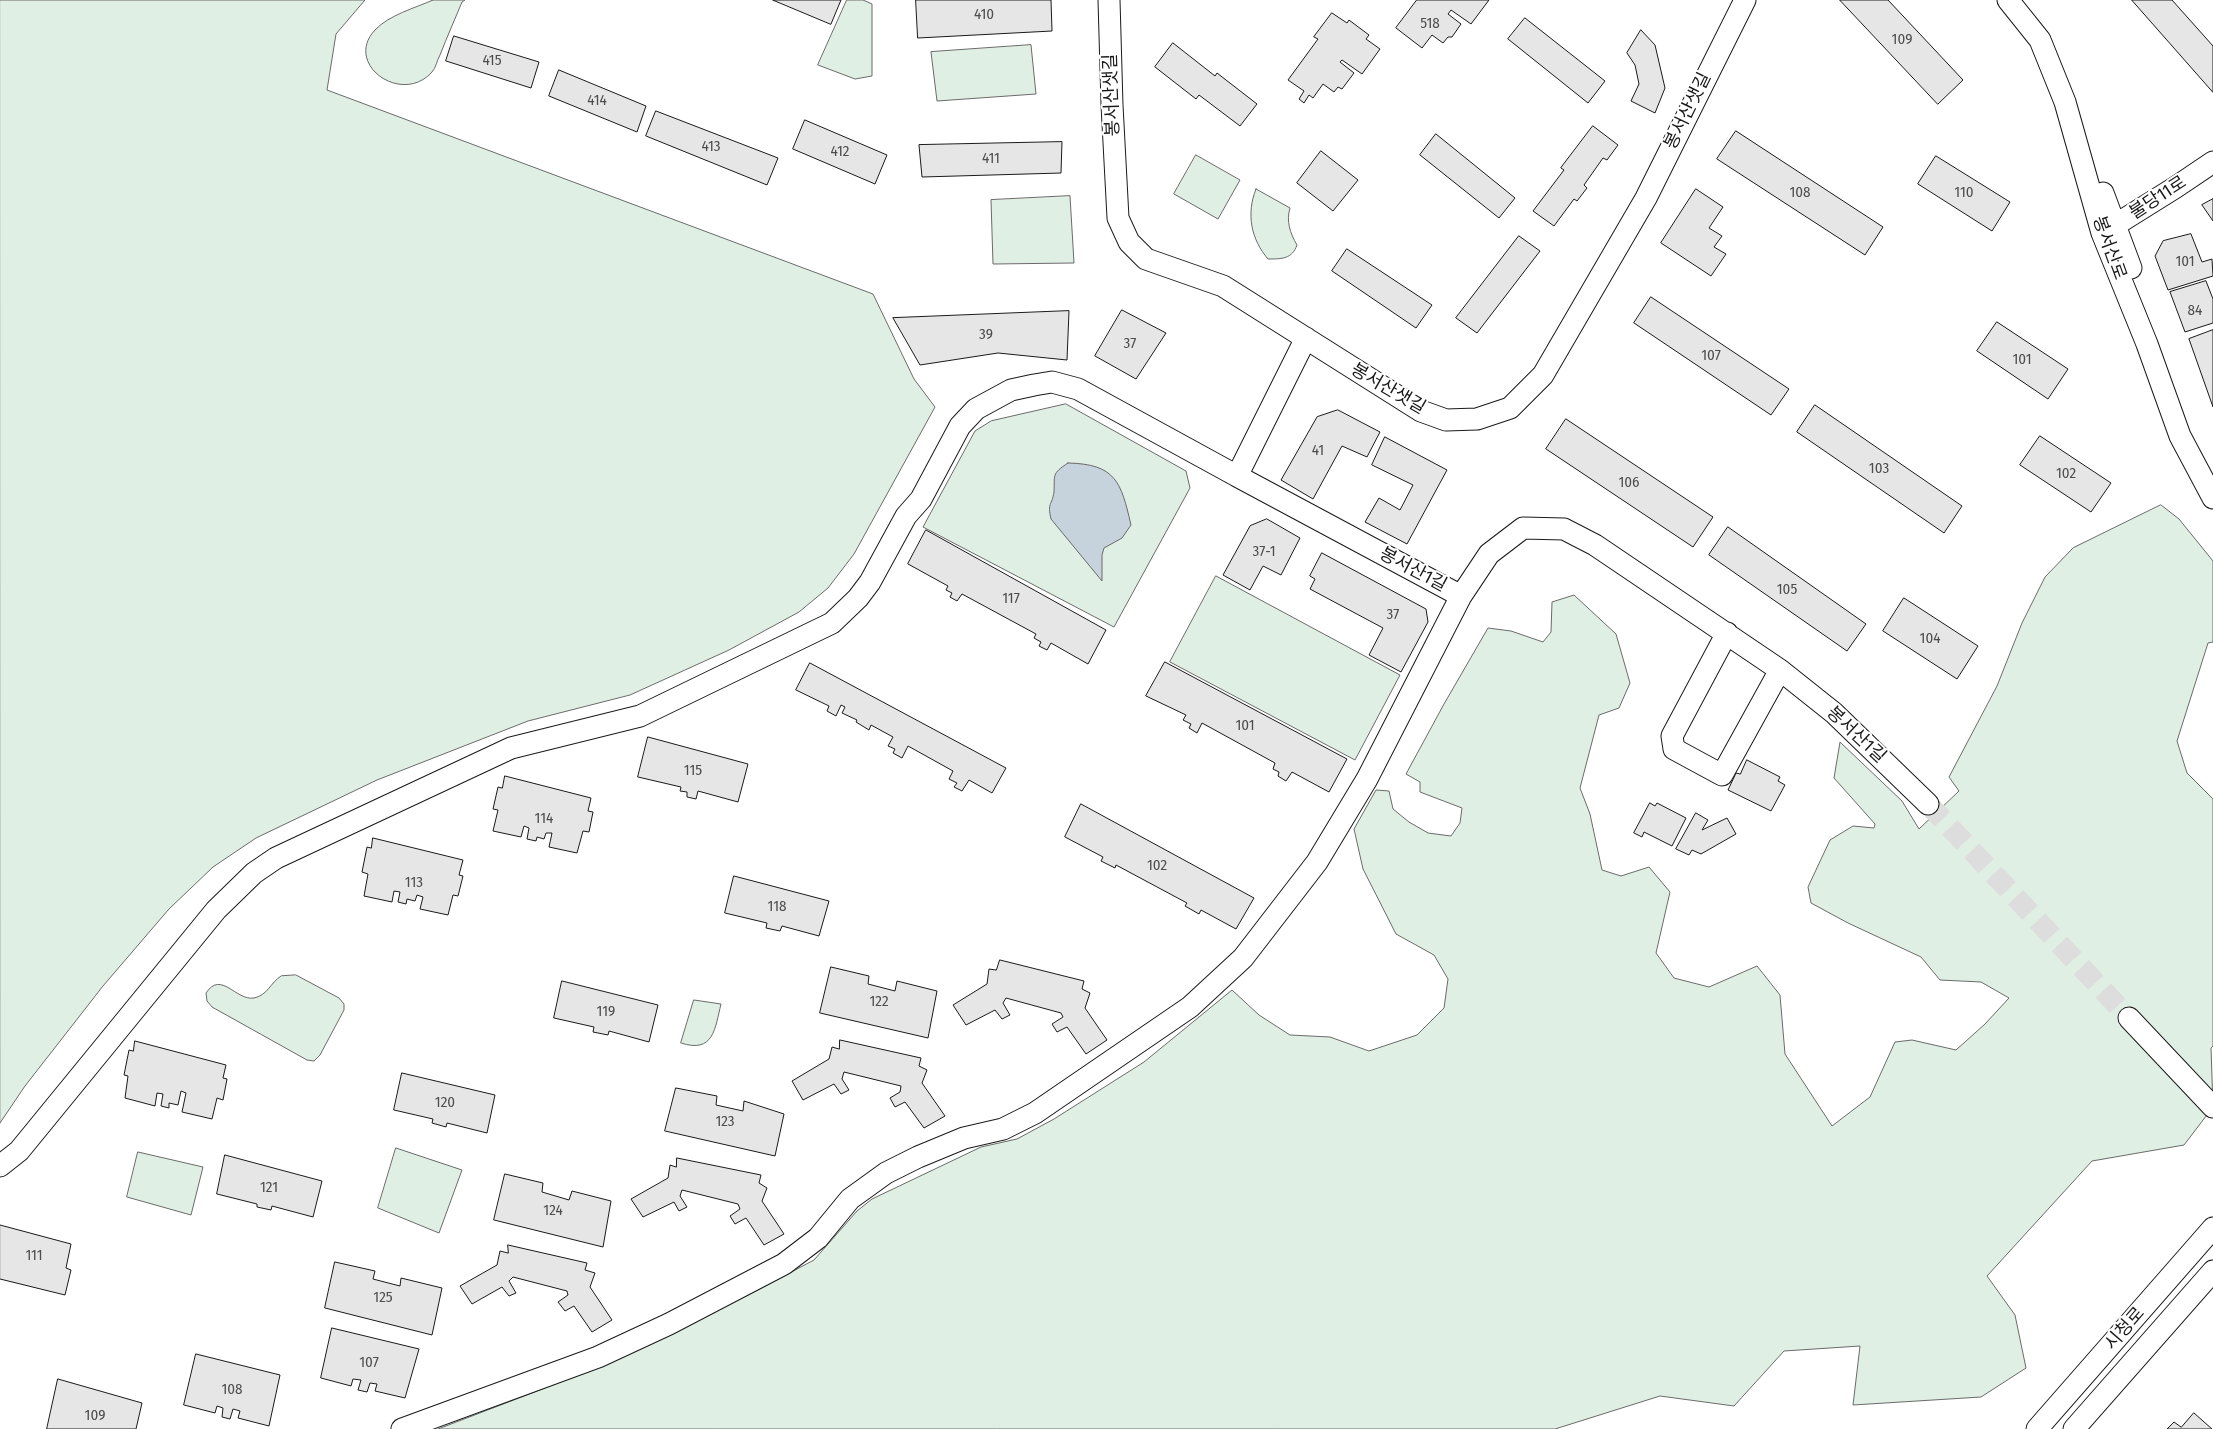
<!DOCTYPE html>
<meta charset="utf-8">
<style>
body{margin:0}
canvas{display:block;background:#fff}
</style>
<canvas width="2213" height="1429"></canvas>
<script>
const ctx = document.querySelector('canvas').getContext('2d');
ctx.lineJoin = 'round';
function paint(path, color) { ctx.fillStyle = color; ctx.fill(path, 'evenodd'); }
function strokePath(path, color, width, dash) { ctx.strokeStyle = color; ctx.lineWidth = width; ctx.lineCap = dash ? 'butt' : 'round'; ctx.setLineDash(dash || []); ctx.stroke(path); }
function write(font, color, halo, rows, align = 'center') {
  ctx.font = font + ' "Fira Sans Condensed","Noto Sans KR",sans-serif'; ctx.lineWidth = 4; ctx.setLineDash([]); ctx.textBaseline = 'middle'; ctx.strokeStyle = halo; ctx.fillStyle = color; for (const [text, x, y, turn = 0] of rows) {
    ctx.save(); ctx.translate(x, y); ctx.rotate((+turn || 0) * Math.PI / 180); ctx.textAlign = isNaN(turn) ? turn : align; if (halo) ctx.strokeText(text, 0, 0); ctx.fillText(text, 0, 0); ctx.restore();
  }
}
const green = new Path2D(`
 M0 0H365L336 34 327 90 873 294 914 379 935 407 854 554 828 588 799 612 729 650 630 695 528 721 377 780 256 838 213 867 169 909 103 986 25 1086 0 1123Z
 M433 0H465L462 2C455 19 447 37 440 55 437 60 436 68 432 72 402 106 343 64 375 30 389 15 415 8 433 0Z
 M847 0H863L872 4V76L855 79 818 65Z
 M1031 45 1036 94 937 101 931 52Z
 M1196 155 1240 180 1218 219 1174 194Z
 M1256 189 1290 208C1286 221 1290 233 1297 245 1292 259 1282 259 1268 259 1251 239 1246 214 1256 189Z
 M1070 196 1074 263 993 264 991 200Z
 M1066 404 1186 471 1190 488 1114 627 923 527 975 431 991 421Z
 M2161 505 2179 519 2213 561V642L2208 643 2177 741 2187 773 2213 799V1046L2211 1048 2213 1107 2184 1145 2092 1161 1987 1276 2015 1315 2026 1368 1981 1397 1853 1405 1860 1346 1784 1351 1734 1406 1660 1396 1555 1429H438L605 1365 667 1333 748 1295 814 1260 857 1211 872 1199 981 1147 1017 1139 1054 1119 1144 1062 1232 990 1259 1015 1290 1035 1330 1037 1369 1051 1417 1035 1444 1008 1448 979 1434 955 1396 934 1363 869 1354 829 1376 790 1389 791 1393 809 1409 822 1428 833 1451 836 1460 823 1462 808 1420 792V782L1406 774 1444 704 1488 628 1511 631 1543 642 1551 632 1552 602 1574 595 1616 634 1630 683 1619 708 1599 715 1580 788 1590 814 1602 870 1621 876 1649 867 1670 892 1656 953 1674 978 1709 987 1757 966 1780 995 1785 1054 1832 1126 1870 1097 1895 1042 1912 1040 1956 1050 1985 1024 2009 998 1981 982 1940 980 1921 957 1848 923 1811 903 1808 887 1830 840 1853 826 1874 828 1875 824 1834 778 1840 742 1902 801 1919 829 1959 791 1949 777 1997 686 2022 623 2045 577 2073 548Z
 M1216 576 1400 675 1355 760 1170 662Z
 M296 975 339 998 344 1004V1010L320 1055 314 1061 307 1060 212 1007 207 1001 206 993C221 970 236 1001 254 998 268 995 270 983 281 976Z
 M694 1000 721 1004C715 1028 714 1054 681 1043Z
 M396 1148 462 1170 439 1233 378 1208Z
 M138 1152 203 1167 191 1215 127 1197Z`);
paint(green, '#e0efe3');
strokePath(green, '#6a6a6a', 1);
const water = new Path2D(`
 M1068 463C1116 464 1121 482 1131 525L1122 538 1104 548 1102 555V581L1051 519C1047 502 1052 506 1054 492 1055 475 1051 474 1068 463Z`);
paint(water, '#c6d2dc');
strokePath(water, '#6a6a6a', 1);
const building = new Path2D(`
 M773 0H841L831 24Z
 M916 0H1051L1052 31 918 38Z
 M1417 0H1489L1471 24 1451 10 1448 14 1461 24 1452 37H1448L1443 43 1432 35 1422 48 1396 28Z
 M1840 0H1888L1963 80 1938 104Z
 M2132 0H2172L2213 46V92Z
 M1332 13 1347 23 1349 20 1369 35 1366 39 1380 49 1362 74 1342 60 1340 62 1354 73 1342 89 1338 87 1334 92 1323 84 1313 98 1309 95 1304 103 1299 99 1304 91 1288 80 1318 39 1314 37Z
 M1525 18 1605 81 1588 103 1508 39Z
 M1641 30 1655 45 1665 88 1655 113 1631 101 1639 84 1635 65 1627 53Z
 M454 36 539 62 531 88 446 61Z
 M1173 43 1215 76 1217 73 1257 104 1240 126 1199 95 1196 99 1155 67Z
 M559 70 646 106 637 132 549 96Z
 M656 111 778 158 767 185 646 136Z
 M805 120 887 155 875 184 793 149Z
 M1593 126 1618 145 1607 160 1603 158 1584 185 1587 188 1577 201 1574 199 1554 226 1533 211 1564 170 1561 168Z
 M1736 131 1883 227 1865 255 1717 159Z
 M1436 134 1515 198 1499 218 1420 155Z
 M1062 142 1061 173 922 177 919 145Z
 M1321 151 1358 180 1333 211 1297 183Z
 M1936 156 2010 202 1992 231 1918 184Z
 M1696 189 1723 207 1709 228 1722 236 1714 247 1726 254 1711 276 1661 243Z
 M2213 199V221L2202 205Z
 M2191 234 2202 262 2212 259 2213 276 2168 290 2155 256 2163 241Z
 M1519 236 1540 251 1477 333 1456 318Z
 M1347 249 1432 305 1416 328 1332 271Z
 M2206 281 2213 299V323L2185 332 2170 292Z
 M1651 297 1789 389 1771 415 1634 323Z
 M1122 310 1166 333 1136 379 1095 356Z
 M1069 311 1067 360 998 353 920 365 893 318Z
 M1997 322 2068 369 2048 399 1977 351Z
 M2213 330V407L2189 339Z
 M1815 405 1962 506 1944 533 1797 432Z
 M1338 410 1380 432 1367 457 1342 446 1313 499 1281 480 1317 417Z
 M1566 419 1713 517 1693 547 1546 449Z
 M2040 436 2111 483 2091 512 2020 465Z
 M1385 437 1447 470 1407 544 1365 522 1379 498 1400 510 1413 485 1372 465Z
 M1267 519 1300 538 1281 575 1263 566 1250 590 1223 575 1250 526Z
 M1728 527 1866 624 1847 651 1709 555Z
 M926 530 1106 630 1088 664 1051 643 1047 650 1039 646 1041 642 1034 638 1036 634 962 594 957 601 950 597 952 593 946 590 948 586 908 564Z
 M1322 553 1426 609 1428 622 1401 672 1369 655 1383 628 1310 589 1315 579 1310 576Z
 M1904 598 1978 646 1957 679 1883 631Z
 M1165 662 1347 759 1329 792 1292 772 1286 781 1278 776 1279 772 1273 769 1275 763 1202 723 1197 733 1189 728 1191 724 1183 720 1186 715 1146 696Z
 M810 663 1006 768 992 793 969 780 962 791 954 787 957 783 949 779 953 771 908 746 902 758 893 753 895 749 888 746 893 737 871 725 869 730 856 722 857 720 842 713 845 707 841 705 836 716 827 711 829 706 796 690Z
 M648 737 748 764 738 802 698 791 696 799 687 797V792L680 791 681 787 638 777Z
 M1747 760 1780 777 1778 781 1785 785 1771 811 1728 790 1736 773 1740 774Z
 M505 776 591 798 588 811 593 812 589 832 583 831 577 853 549 847 552 833H546L544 839 537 837 536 841 527 839 529 828 524 826 521 837 493 831 498 810 493 809 498 787 502 788Z
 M1650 803 1655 806 1657 803 1686 818 1672 846 1644 832 1642 837 1634 833Z
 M1081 804 1254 898 1236 929 1201 910 1199 914 1185 906 1187 903 1116 865 1115 868 1101 861 1103 857 1065 837Z
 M1696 813 1708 820 1702 830 1727 818 1736 834 1701 854 1692 850 1689 855 1676 849Z
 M373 838 463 860 459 875 463 876 458 896 453 895 448 915 420 909 423 897 417 895 415 901 407 899 406 904 398 902 400 892 394 891 392 902 364 896 368 874 362 872 367 847 371 848Z
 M734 876 829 901 819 936 782 926 780 931 766 928 767 923 725 913Z
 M1000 960 1084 981 1082 989 1090 993 1085 1008 1107 1040 1086 1054 1067 1027 1057 1032 1052 1024 1063 1017 1061 1013 1006 998 1003 1003 1010 1015 1002 1019 995 1010 966 1025 953 1005 987 984 989 969 996 970Z
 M831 967 869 976 868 984 895 991 897 981 937 991 928 1038 820 1013Z
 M562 981 658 1005 649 1042 609 1031 608 1035 593 1032 594 1027 554 1018Z
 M840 1040 921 1058 919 1066 927 1070 922 1083 945 1116 924 1128 905 1102 895 1107 890 1098 900 1092 901 1086 844 1072 842 1079 849 1090 841 1094 834 1084 803 1100 792 1081 829 1059 832 1047 839 1049Z
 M135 1041 226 1065 223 1078 227 1079 223 1100 217 1098 212 1119 182 1112 186 1093 181 1091 178 1105 169 1103V1108L161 1106 163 1094 157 1093 155 1106 125 1098 128 1076 124 1075 129 1050 133 1051Z
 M402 1073 495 1095 487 1133 447 1123 446 1127 432 1123 433 1119 394 1110Z
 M676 1088 717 1096 716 1105 743 1111 744 1101 784 1114 775 1156 665 1131Z
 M225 1155 322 1181 313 1217 272 1206 271 1210 257 1207V1204L217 1194Z
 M677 1158 761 1175 759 1183 767 1188 762 1201 784 1234 764 1245 746 1218 735 1224 730 1216 740 1209 738 1204 682 1190 680 1196 687 1207 679 1211 674 1202 643 1217 631 1199 668 1178 670 1165 676 1167Z
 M505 1174 543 1183 542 1192 569 1200 572 1191 611 1201 603 1247 494 1220Z
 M0 1225 71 1244 66 1268 71 1270 65 1295 0 1279Z
 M508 1245 587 1263 585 1270 595 1273 590 1287 612 1320 592 1332 574 1306 565 1311 558 1302 568 1295 567 1291 513 1277 509 1281 516 1293 509 1296 502 1287 472 1304 460 1286 497 1265 500 1251 508 1253Z
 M335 1262 375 1271 373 1279 400 1286 401 1278 442 1288 432 1335 325 1308Z
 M332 1328 419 1349 405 1398 375 1391 377 1384 370 1383 367 1392 358 1390 361 1380 353 1379 351 1386 321 1378Z
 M196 1354 280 1375 269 1426 238 1418 240 1411 233 1409 230 1419 222 1417 223 1408 217 1406 215 1413 184 1405Z
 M58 1379 142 1403 136 1429H47Z
 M2194 1413 2212 1429H2167L2174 1422 2181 1427Z`);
paint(building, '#e6e6e6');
strokePath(building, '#1a1a1a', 1);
strokePath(new Path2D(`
 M1928 804 2129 1018`), '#ddd', 21, [21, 11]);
const minor = new Path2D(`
 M1109 0 1112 105 1118 218 1129 242 1146 259 1223 286 1421 411 1446 420 1477 419 1510 408 1543 375 1646 198 1745 0
 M2008 0 2040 40 2065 102 2102 233 2147 344 2180 436 2213 498
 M2103 193 2131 268
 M2104 232 2176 187 2213 162
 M1306 338 1237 476 1461 596 1489 554 1523 528 1564 529 1595 545 1780 670 1834 713 1928 804
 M1727 633 1672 736 1674 749 1722 775 1780 670
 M2129 1018 2213 1107
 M0 1166 19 1151 216 910 254 873 276 858 511 748 640 716 832 623 858 598 870 582 906 516 921 499 960 426 976 409 1011 390 1034 385 1052 382 1078 389 1237 476
 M402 1429 598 1357 669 1324 784 1264 818 1238 850 1199 886 1173 918 1157 964 1138 1003 1129 1035 1113 1190 1007 1243 958 1317 862 1367 779 1461 596
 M2037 1429 2213 1228
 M2074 1429 2213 1271`);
strokePath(minor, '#1a1a1a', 23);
strokePath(minor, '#fff', 21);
write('15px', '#4d4d4d', null, [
 ["410",984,15],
 ["518",1430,24],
 ["109",1902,40],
 ["415",492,61],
 ["414",597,101],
 ["413",711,147],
 ["412",840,152],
 ["411",991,159],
 ["108",1800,193],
 ["110",1964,193],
 ["101",2185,262],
 ["84",2195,311],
 ["39",986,335],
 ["37",1130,344],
 ["107",1711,356],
 ["101",2022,360],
 ["41",1318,451],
 ["103",1879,469],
 ["102",2066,474],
 ["106",1629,483],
 ["37-1",1264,552],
 ["105",1787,590],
 ["117",1011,599],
 ["37",1393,615],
 ["104",1930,639],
 ["101",1245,726],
 ["115",693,771],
 ["114",544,819],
 ["102",1157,866],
 ["113",414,883],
 ["118",777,907],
 ["122",879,1002],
 ["119",606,1012],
 ["120",445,1103],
 ["123",725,1122],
 ["121",269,1188],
 ["124",553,1211],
 ["111",34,1256],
 ["125",383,1298],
 ["107",369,1363],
 ["108",232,1390],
 ["109",95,1416]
]);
write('18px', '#1a1a1a', '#fff', [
 ["봉서산샛길",1112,95,-92],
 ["봉서산샛길",1688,111,-64],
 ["불당11로",2158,198,-33],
 ["봉서산로",2109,248,70],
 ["봉서산샛길",1388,389,30],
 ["봉서산1길",1413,570,28],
 ["봉서산1길",1856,735,43],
 ["시청로",2125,1329,-49]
]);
</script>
